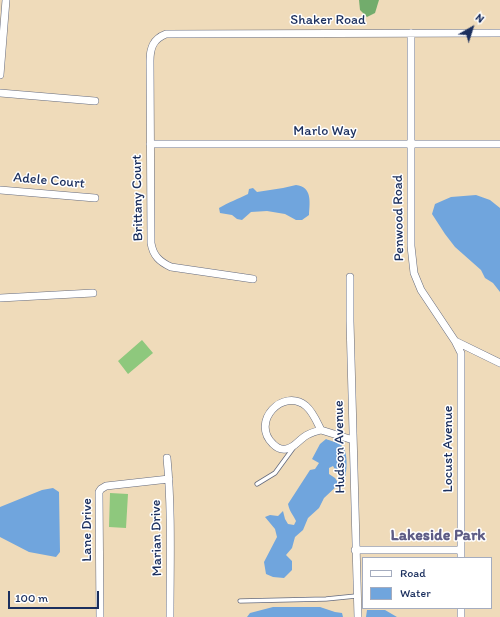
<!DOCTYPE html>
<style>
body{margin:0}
#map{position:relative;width:500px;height:617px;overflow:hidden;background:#efdbba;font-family:Itim,sans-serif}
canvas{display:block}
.legend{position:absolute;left:362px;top:557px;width:130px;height:52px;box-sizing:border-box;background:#fff;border:1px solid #a4acbf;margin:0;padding:5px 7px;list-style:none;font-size:12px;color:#1b2f5e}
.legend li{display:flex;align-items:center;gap:8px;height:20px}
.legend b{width:20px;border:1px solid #a4acbf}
.north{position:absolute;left:452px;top:8px;width:40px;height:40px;-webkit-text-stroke:3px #fff;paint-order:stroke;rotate:39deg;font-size:11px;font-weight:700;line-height:16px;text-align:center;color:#1b2f5e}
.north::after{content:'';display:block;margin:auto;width:14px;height:18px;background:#1b2f5e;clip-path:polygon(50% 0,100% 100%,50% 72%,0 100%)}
.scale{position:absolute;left:8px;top:591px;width:91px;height:18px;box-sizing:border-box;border:2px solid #1b2f5e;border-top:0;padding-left:5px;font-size:12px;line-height:14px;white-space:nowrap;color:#1b2f5e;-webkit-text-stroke:3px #fff;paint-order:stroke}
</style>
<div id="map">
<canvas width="500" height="617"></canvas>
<ul class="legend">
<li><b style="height:5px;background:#fff"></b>Road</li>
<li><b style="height:11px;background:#70a5dd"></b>Water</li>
</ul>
<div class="north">N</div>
<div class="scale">100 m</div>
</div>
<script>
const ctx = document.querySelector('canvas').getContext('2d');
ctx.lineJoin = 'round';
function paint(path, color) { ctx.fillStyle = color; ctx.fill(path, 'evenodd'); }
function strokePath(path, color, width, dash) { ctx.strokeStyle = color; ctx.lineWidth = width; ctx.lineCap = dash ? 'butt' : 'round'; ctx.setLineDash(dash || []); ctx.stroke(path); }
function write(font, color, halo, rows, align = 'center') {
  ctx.font = font + ' Itim,sans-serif'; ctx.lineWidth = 3; ctx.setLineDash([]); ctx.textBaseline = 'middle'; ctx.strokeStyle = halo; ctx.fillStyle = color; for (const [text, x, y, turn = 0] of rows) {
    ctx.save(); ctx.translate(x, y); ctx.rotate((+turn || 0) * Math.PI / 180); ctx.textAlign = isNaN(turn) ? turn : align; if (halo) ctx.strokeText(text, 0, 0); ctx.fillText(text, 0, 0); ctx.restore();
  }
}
paint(new Path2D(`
 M142 340 153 353 128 374 118 361Z
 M110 493 128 494 126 528 109 527Z`), '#8ec87d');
paint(new Path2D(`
 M359 0H379L375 13 367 17 360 10Z`), '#72ac6c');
paint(new Path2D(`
 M296 185C312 187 310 201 309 215L302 220H296L285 214 267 211 251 212 242 220 237 219 232 215 220 213 219 208C229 202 238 199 248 194L249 189 253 188 257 192 283 188Z
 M476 195 490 200 500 208V292L493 283 485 278 481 270 455 247 445 234 432 214 435 204 451 197Z
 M326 439C330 441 338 442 341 445 349 451 347 473 344 481L339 476 333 466 329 468V474L335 478 339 484 324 498 319 508 308 518 303 530 295 537 292 548 286 555 292 561V570L284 578 273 577 266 574 264 562 277 537 275 529 265 517 270 515 278 516 283 511 285 519 288 524 294 525 296 521C293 514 290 513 288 504L310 470 315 469 319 463 312 459 320 444Z
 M53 488 59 492 60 552 56 557 29 552 0 537V507L42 490Z
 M273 607H320L335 612 342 613 343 617H247L250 613Z
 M367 610H385L397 617H366Z`), '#70a5dd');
const service = new Path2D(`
 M257 484 275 473 294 447
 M240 601 326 599 356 596`);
const minor = new Path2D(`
 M411 33V246L414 273 421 290 455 341 500 363
 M0 75 6 0
 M0 93 95 101
 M150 144H500
 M0 190 95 198
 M350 277V321L358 617
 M253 279 171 267C160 262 153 256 151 243L150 61C150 48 153 39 166 34L500 33
 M0 298 93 293
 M455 341 461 353V558
 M321 430C314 432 309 433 304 437 298 441 294 448 286 449 281 450 276 447 273 444 250 422 283 387 306 406 313 412 317 422 321 430L353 440
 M167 458C172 510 170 564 170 617
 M355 550H461
 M100 617 99 492 101 489 106 486 169 479
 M461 617V608`);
strokePath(service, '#656b7e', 5);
strokePath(minor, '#656b7e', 8);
strokePath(service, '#fff', 3.5);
strokePath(minor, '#fff', 7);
write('14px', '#1b2f5e', '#fff', [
 ["Shaker Road",328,20],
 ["Marlo Way",325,131],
 ["Adele Court",49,181,5],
 ["Brittany Court",138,198,-91],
 ["Penwood Road",399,218,-91],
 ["Hudson Avenue",340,447,-91],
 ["Locust Avenue",448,449,-90],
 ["Lane Drive",87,530,-90],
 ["Marian Drive",157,538,-91]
]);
write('bold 16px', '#5e5c85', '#fff', [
 ["Lakeside Park",438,536]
]);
</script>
